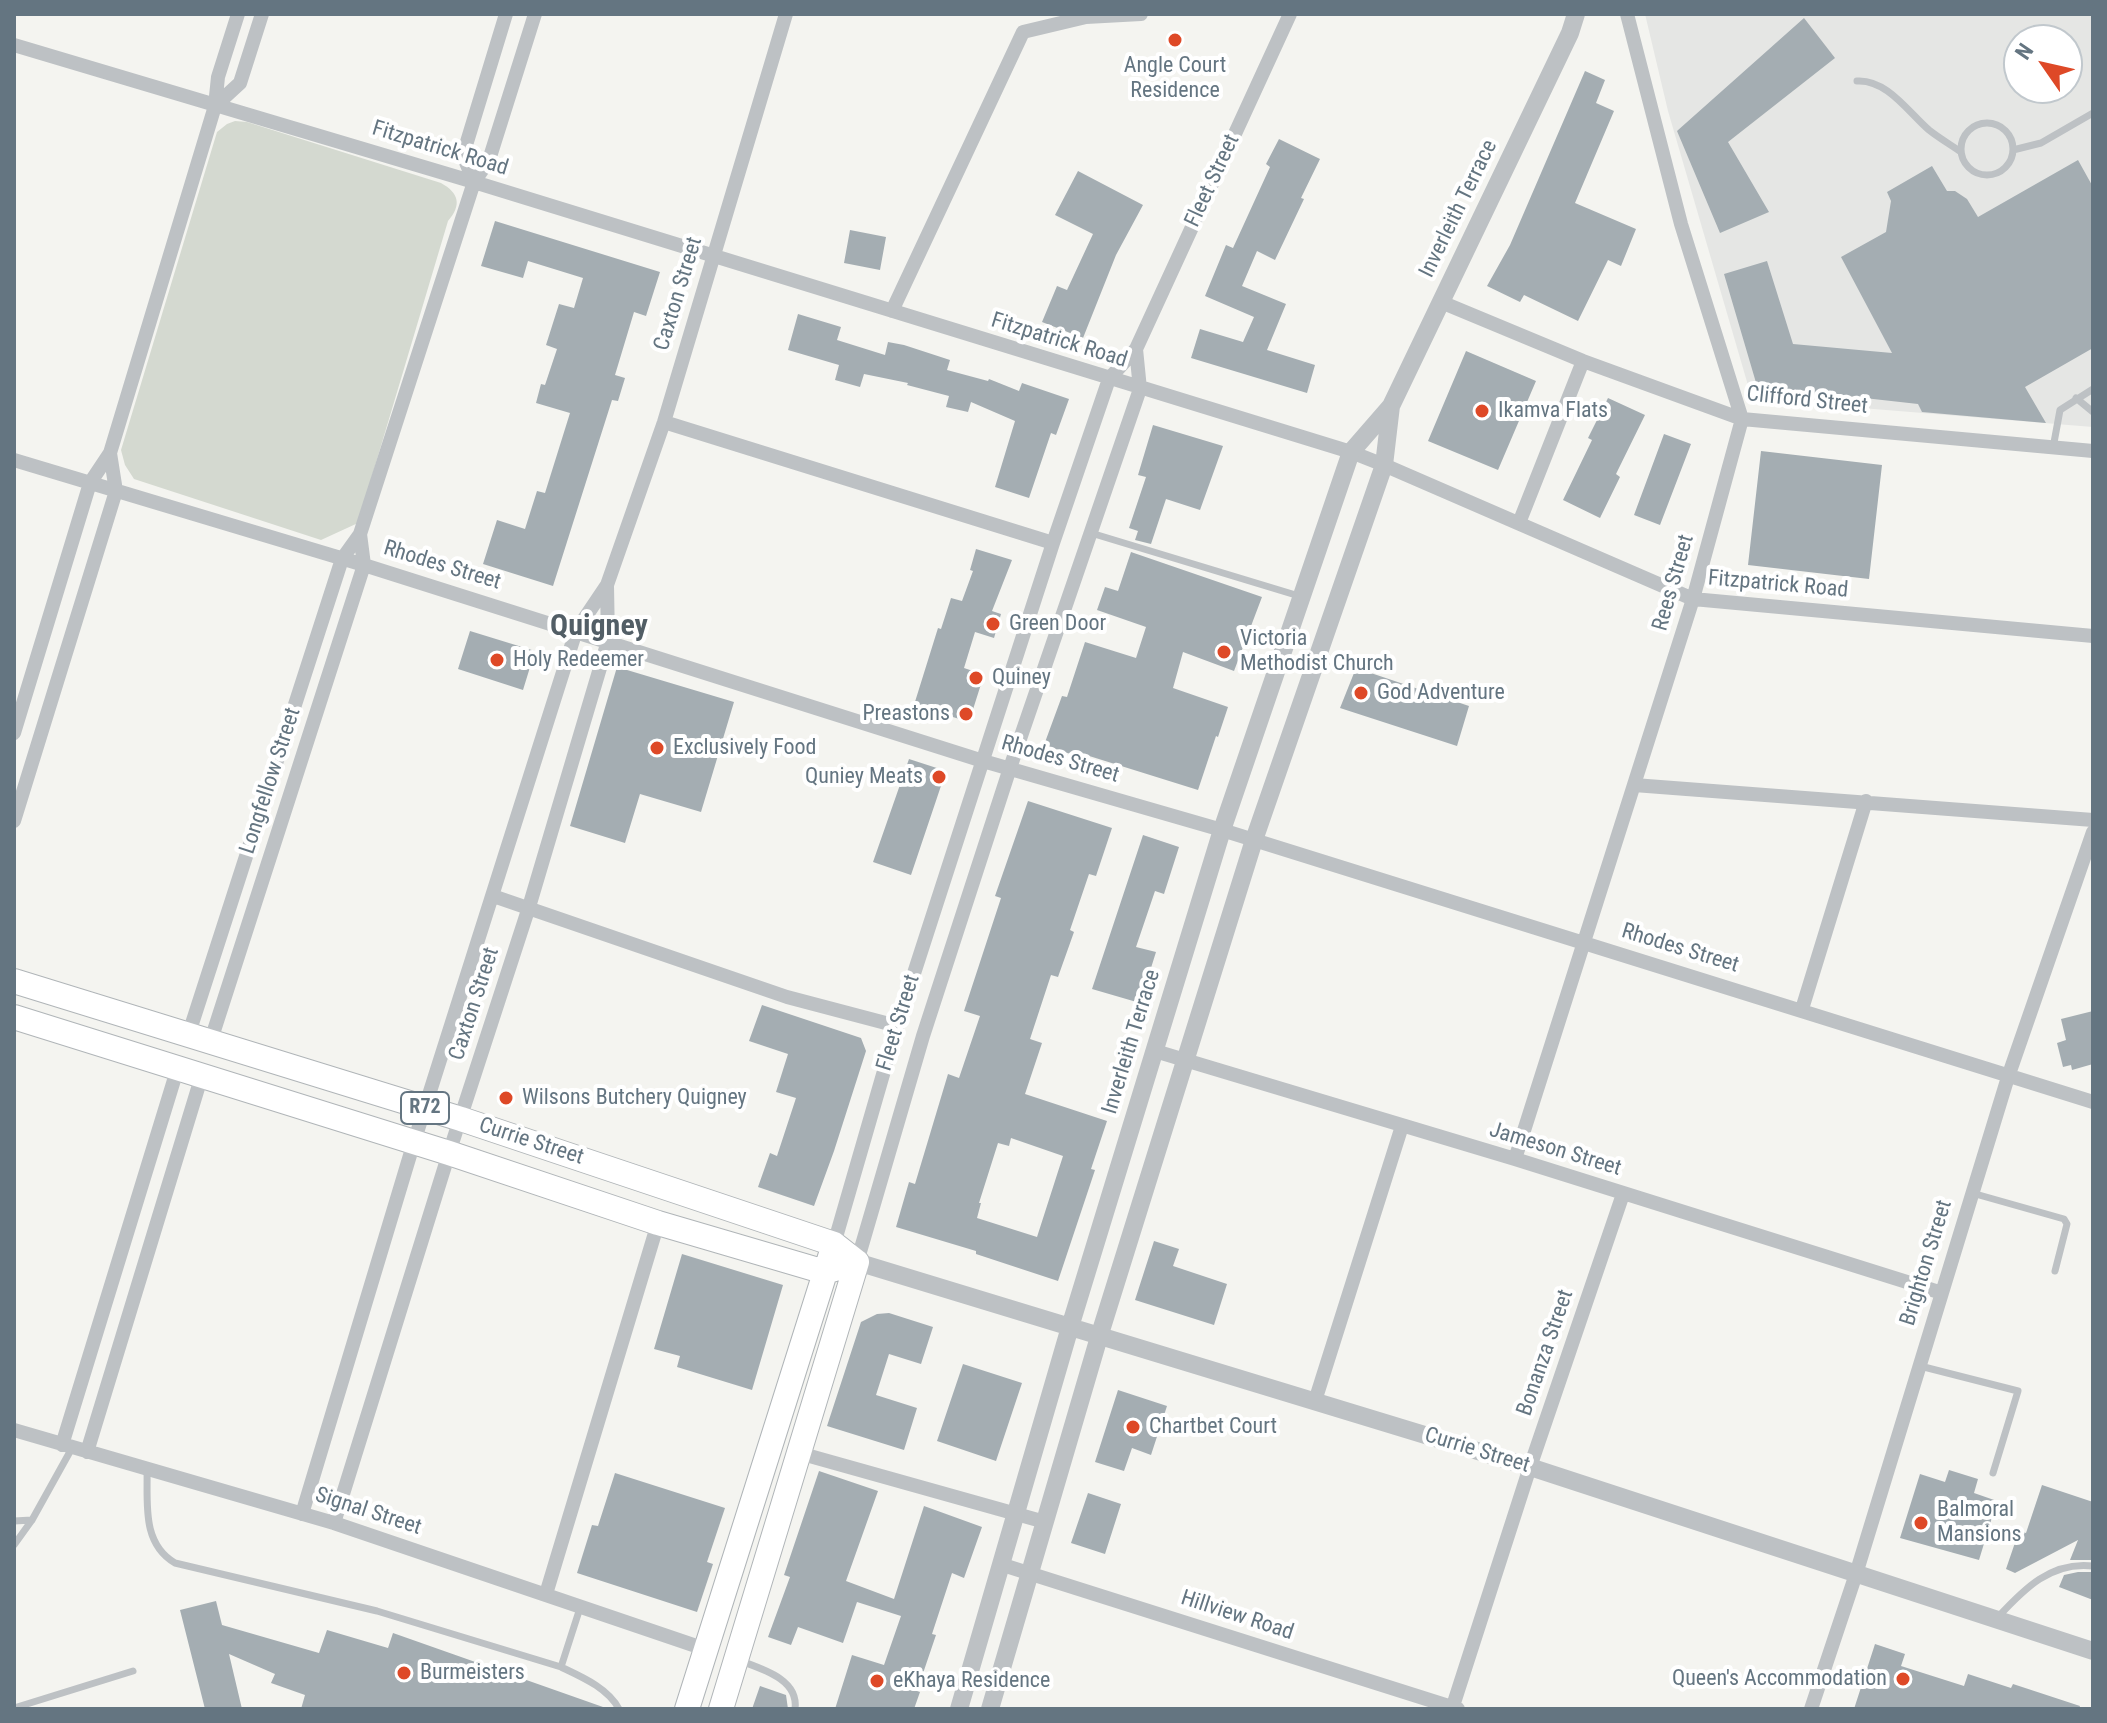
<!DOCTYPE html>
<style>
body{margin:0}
#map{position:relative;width:2107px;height:1723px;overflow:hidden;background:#f4f4f0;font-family:"Roboto Condensed",sans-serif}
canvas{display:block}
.frame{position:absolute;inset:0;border:16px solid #647581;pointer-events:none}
.north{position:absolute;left:2003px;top:24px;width:80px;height:80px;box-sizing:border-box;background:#fff;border:2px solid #c1c8cd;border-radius:50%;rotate:304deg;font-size:22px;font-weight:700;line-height:32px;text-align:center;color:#647581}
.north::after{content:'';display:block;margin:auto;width:28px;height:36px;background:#de4927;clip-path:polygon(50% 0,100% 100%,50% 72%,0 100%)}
</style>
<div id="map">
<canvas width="2107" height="1723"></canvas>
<div class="frame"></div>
<div class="north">N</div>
</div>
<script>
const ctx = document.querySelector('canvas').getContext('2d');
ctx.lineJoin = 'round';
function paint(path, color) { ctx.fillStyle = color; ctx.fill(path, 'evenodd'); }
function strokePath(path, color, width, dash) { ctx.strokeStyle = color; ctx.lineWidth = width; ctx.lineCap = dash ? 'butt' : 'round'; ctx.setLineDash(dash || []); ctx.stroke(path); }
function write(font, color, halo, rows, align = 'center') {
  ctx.font = font + ' "Roboto Condensed",sans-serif'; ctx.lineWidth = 8; ctx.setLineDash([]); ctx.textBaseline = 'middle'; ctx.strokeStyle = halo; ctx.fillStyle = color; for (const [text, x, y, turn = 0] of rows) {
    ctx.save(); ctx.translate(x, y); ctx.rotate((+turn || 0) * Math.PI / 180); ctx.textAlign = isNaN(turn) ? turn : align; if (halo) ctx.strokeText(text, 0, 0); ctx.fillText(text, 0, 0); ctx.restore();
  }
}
paint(new Path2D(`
 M1645 14H2093V427L1752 399 1668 111ZM2019 40H2067V88H2019Z`), '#e5e6e4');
paint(new Path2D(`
 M235 121 247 122 441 183C459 193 462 205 448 221L358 523 321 540 134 479 125 465 121 450 217 132 227 124Z`), '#d4d9d0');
paint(new Path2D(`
 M1804 18 1835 58 1728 142 1769 212 1720 233 1677 131Z
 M1585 71 1605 80 1596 103 1614 111 1575 203 1636 229 1621 266 1608 260 1578 321 1524 295 1520 302 1487 286 1510 245Z
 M1279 139 1320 159 1301 198 1304 199 1275 260 1257 251 1242 286 1286 304 1267 350 1315 365 1307 393 1191 358 1200 329 1243 342 1254 317 1205 296 1226 245 1233 248 1270 167 1266 164Z
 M2078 160 2093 187V348L2025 387 2046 423 1922 412 1918 404 1757 386 1724 274 1767 261 1793 344 1892 353 1841 257 1886 232 1891 201 1887 192 1932 166 1947 191H1955L1967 199 1978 217Z
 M1078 171 1143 205 1116 255 1083 338 1042 322 1057 286 1067 290 1093 234 1055 215Z
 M495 221 660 272 646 316 634 312 615 375 625 378 618 401 612 400 553 586 483 564 497 520 525 529 537 491 545 493 570 413 536 403 541 384 545 385 557 349 546 345 559 304 574 308 583 278 528 261 523 278 481 266Z
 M850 230 886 237 880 270 844 263Z
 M798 314 841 327 837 340 885 355 888 342 904 345 950 360 947 370 988 381 989 379 1019 391 1022 383 1069 399 1056 435 1051 433 1029 498 995 487 1015 421 971 402 968 412 946 407 949 396 907 385 908 383 864 374 860 387 835 380 839 365 788 350Z
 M1466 351 1536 381 1498 470 1428 441Z
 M1608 398 1645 415 1616 474 1620 477 1600 518 1563 500 1592 440 1588 438Z
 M1153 425 1223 446 1200 510 1166 499 1151 544 1135 540 1138 531 1129 528 1146 477 1138 475Z
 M1664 434 1691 444 1660 525 1634 515Z
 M1761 451 1882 465 1869 579 1748 565Z
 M976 549 1012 560 992 611 1001 614 994 638 975 632 964 668 979 673 982 681 969 722 914 705 938 628 941 629 951 598 962 601 973 571 970 570Z
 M1131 552 1262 597 1234 671 1183 652 1173 688 1228 707 1218 737 1216 736 1198 790 1086 755 1085 759 1044 745 1062 696 1067 697 1085 642 1136 658 1146 627 1097 610 1105 587 1118 591Z
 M470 631 535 651 523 690 458 669Z
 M617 667 734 702 701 812 640 794 625 843 570 826Z
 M1356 668 1469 706 1457 746 1340 708Z
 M909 759 946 771 911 875 873 862Z
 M1028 801 1112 828 1096 876 1089 874 1070 930 1074 932 1058 977 1051 975 1030 1039 1042 1043 1025 1094 1107 1121 1091 1169 1095 1170 1058 1281 976 1254V1251L896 1227 909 1182 915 1184 948 1074 959 1078 980 1016 964 1011 1001 898 995 896ZM1011 1138 1063 1156 1037 1237 977 1218 981 1203H979L998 1143 1009 1146Z
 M1143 835 1179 847 1164 894 1155 891 1136 947 1156 952 1140 1003 1092 989Z
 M762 1005 861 1038 866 1051 834 1151 814 1206 758 1187 770 1153 777 1156 796 1098 776 1092 788 1054 749 1041Z
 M2093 1011V1064L2072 1070 2071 1065 2063 1067 2057 1043 2066 1040 2061 1019Z
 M1154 1241 1179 1249 1173 1266 1227 1284 1214 1325 1135 1300Z
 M682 1254 783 1285 752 1390 677 1367 680 1356 654 1349Z
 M889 1313 933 1327 921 1364 889 1354 876 1395 917 1408 904 1450 827 1426 861 1322 877 1314Z
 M963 1364 1022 1383 996 1461 937 1441Z
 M1118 1390 1167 1406 1151 1455 1132 1448 1124 1471 1095 1462Z
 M1949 1470 1978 1479 1974 1493 1997 1501 1979 1560 1900 1538 1920 1474 1945 1482Z
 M819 1471 878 1491 846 1581 894 1599 924 1506 982 1527 964 1578 952 1573 932 1634 936 1635 917 1691 920 1692 914 1709H835L852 1655 884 1665 901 1616 857 1602 843 1643 798 1627 791 1645 768 1637 790 1577 784 1575Z
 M615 1473 725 1508 707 1562 713 1564 697 1612 577 1573 592 1525 598 1526Z
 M2042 1485 2093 1502V1560H2070L2078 1540 2015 1573 2006 1569 2019 1531 2026 1533Z
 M1088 1493 1121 1504 1105 1554 1071 1543Z
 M2078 1572H2093V1600L2059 1587 2064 1575Z
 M216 1601 222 1625 319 1653 327 1630 388 1648 393 1633 603 1707 602 1709H301L305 1695 271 1683 275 1674 229 1654 242 1709H205L180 1610Z
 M1875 1644 1905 1654 1901 1666 1964 1686 1968 1674 2011 1688 2013 1684 2080 1706 2079 1709H1854Z
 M760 1686 786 1695 788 1709H752Z`), '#a4adb2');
const primary = new Path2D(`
 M14 981 461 1119 834 1244 857 1262
 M14 1017 449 1153 658 1223 825 1272 857 1262
 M687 1709 830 1257
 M721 1709 857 1262`);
strokePath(primary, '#b0b5b8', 26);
strokePath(new Path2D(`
 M1857 81C1887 79 1909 113 1929 130 1939 138 1951 145 1961 152
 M1961 149a26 26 0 1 1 52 0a26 26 0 1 1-52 0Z
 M2013 150 2041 143 2093 113
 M2076 398 2093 412
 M2053 448 2060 410 2093 389
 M1091 533 1299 596
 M1972 1193 2064 1219 2067 1224 2055 1271
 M1920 1366 2018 1391 1993 1473
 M147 1468C148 1502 141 1543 175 1563L377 1611 561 1667 580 1608
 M14 1521 32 1520
 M14 1545 32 1520 72 1448
 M1998 1617C2024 1589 2051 1561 2093 1566
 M738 1660C762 1669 799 1679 795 1709
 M561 1667C582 1677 608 1688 619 1709
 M14 1708 133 1671`), '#bdc1c4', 7);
strokePath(new Path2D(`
 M14 45 474 182 1351 452 1384 465 1693 599 2093 636
 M215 106 240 83 262 14
 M474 182 463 155 506 14
 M1441 302 1583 361 1742 419 2093 451
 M892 311 1023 32 1086 17 1141 14
 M664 422 1053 543
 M14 460 364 565 983 761 1222 830 2093 1102
 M1519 523 1583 361
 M14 733 90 483 110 453 215 106 218 77 238 14
 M1634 785 2093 820
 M14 821 116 491 110 453
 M493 896 787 997 897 1026
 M1802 1009 1866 801
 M189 1033 342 559 360 534 474 182 489 160 535 14
 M211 1040 364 565 360 534
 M1155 1051 1515 1159 1942 1293
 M1515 1159 1693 599 1742 419 1681 224 1627 14
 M834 1244 897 1026 1053 543 1109 379 1136 349 1290 14
 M857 1262 923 1036 1010 768 1140 389 1136 349
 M1315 1401 1402 1126
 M14 1430 334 1523 705 1649
 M62 1445 178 1067
 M87 1452 202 1075
 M799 1453 1045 1522
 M302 1514 414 1142 576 631 607 585 664 422 786 14
 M334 1523 449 1153 529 907 608 641 607 586
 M1003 1565 1458 1709
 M546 1594 658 1223
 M1452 1709 1530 1467 1623 1194
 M1811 1709 1856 1574 2008 1077 2093 832`), '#bdc1c4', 14);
strokePath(new Path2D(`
 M857 1262 1530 1467 2093 1651
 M959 1709 1070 1327 1222 830 1351 452 1391 406 1570 33 1576 14
 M990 1709 1099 1337 1254 840 1384 465 1391 406`), '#bdc1c4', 18);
strokePath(primary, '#fff', 24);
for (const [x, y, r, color] of [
 [1175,40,8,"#de4927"],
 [1482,411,8,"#de4927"],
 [993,624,8,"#de4927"],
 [1224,652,8,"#de4927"],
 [497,660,8,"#de4927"],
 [976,678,8,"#de4927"],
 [1361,693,8,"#de4927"],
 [966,714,8,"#de4927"],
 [657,748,8,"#de4927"],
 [939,777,8,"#de4927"],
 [506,1098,8,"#de4927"],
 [1133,1427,8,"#de4927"],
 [1921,1523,8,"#de4927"],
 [404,1673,8,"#de4927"],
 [1903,1679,8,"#de4927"],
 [877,1681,8,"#de4927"]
]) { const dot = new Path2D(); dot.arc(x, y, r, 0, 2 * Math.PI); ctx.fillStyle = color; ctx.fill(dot); strokePath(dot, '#fff', 3); }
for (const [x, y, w] of [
 [425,1108,48]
]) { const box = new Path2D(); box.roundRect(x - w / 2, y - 16, w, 32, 6); ctx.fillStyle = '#fff'; ctx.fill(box); strokePath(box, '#647581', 2); }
write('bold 20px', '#647581', null, [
 ["R72",425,1108]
]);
write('22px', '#647581', '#fff', [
 ["Angle Court",1175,66,"center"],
 ["Residence",1175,91,"center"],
 ["Ikamva Flats",1498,411],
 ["Green Door",1009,624],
 ["Victoria",1240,639],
 ["Methodist Church",1240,664],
 ["Holy Redeemer",513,660],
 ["Quiney",992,678],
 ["God Adventure",1377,693],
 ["Preastons",950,714,"right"],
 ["Exclusively Food",673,748],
 ["Quniey Meats",923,777,"right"],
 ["Wilsons Butchery Quigney",522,1098],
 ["Chartbet Court",1149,1427],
 ["Balmoral",1937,1510],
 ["Mansions",1937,1535],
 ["Burmeisters",420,1673],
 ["Queen's Accommodation",1887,1679,"right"],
 ["eKhaya Residence",893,1681]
], 'left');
write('22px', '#647581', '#fff', [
 ["Fitzpatrick Road",440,149,17],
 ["Fleet Street",1213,181,-65],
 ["Inverleith Terrace",1459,209,-64],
 ["Caxton Street",679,294,-73],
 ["Fitzpatrick Road",1059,341,17],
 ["Clifford Street",1807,401,6],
 ["Rhodes Street",442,566,17],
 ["Rees Street",1674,583,-74],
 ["Fitzpatrick Road",1778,585,5],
 ["Rhodes Street",1060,760,16],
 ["Longfellow Street",271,781,-72],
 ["Rhodes Street",1680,949,17],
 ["Caxton Street",475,1004,-72],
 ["Fleet Street",899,1023,-73],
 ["Inverleith Terrace",1132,1042,-73],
 ["Currie Street",531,1142,18],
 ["Jameson Street",1555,1150,17],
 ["Brighton Street",1927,1263,-73],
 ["Bonanza Street",1546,1353,-71],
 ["Currie Street",1477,1451,17],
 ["Signal Street",368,1512,18],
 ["Hillview Road",1237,1616,18]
]);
write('bold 30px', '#525e66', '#fff', [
 ["Quigney",599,627]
]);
</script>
